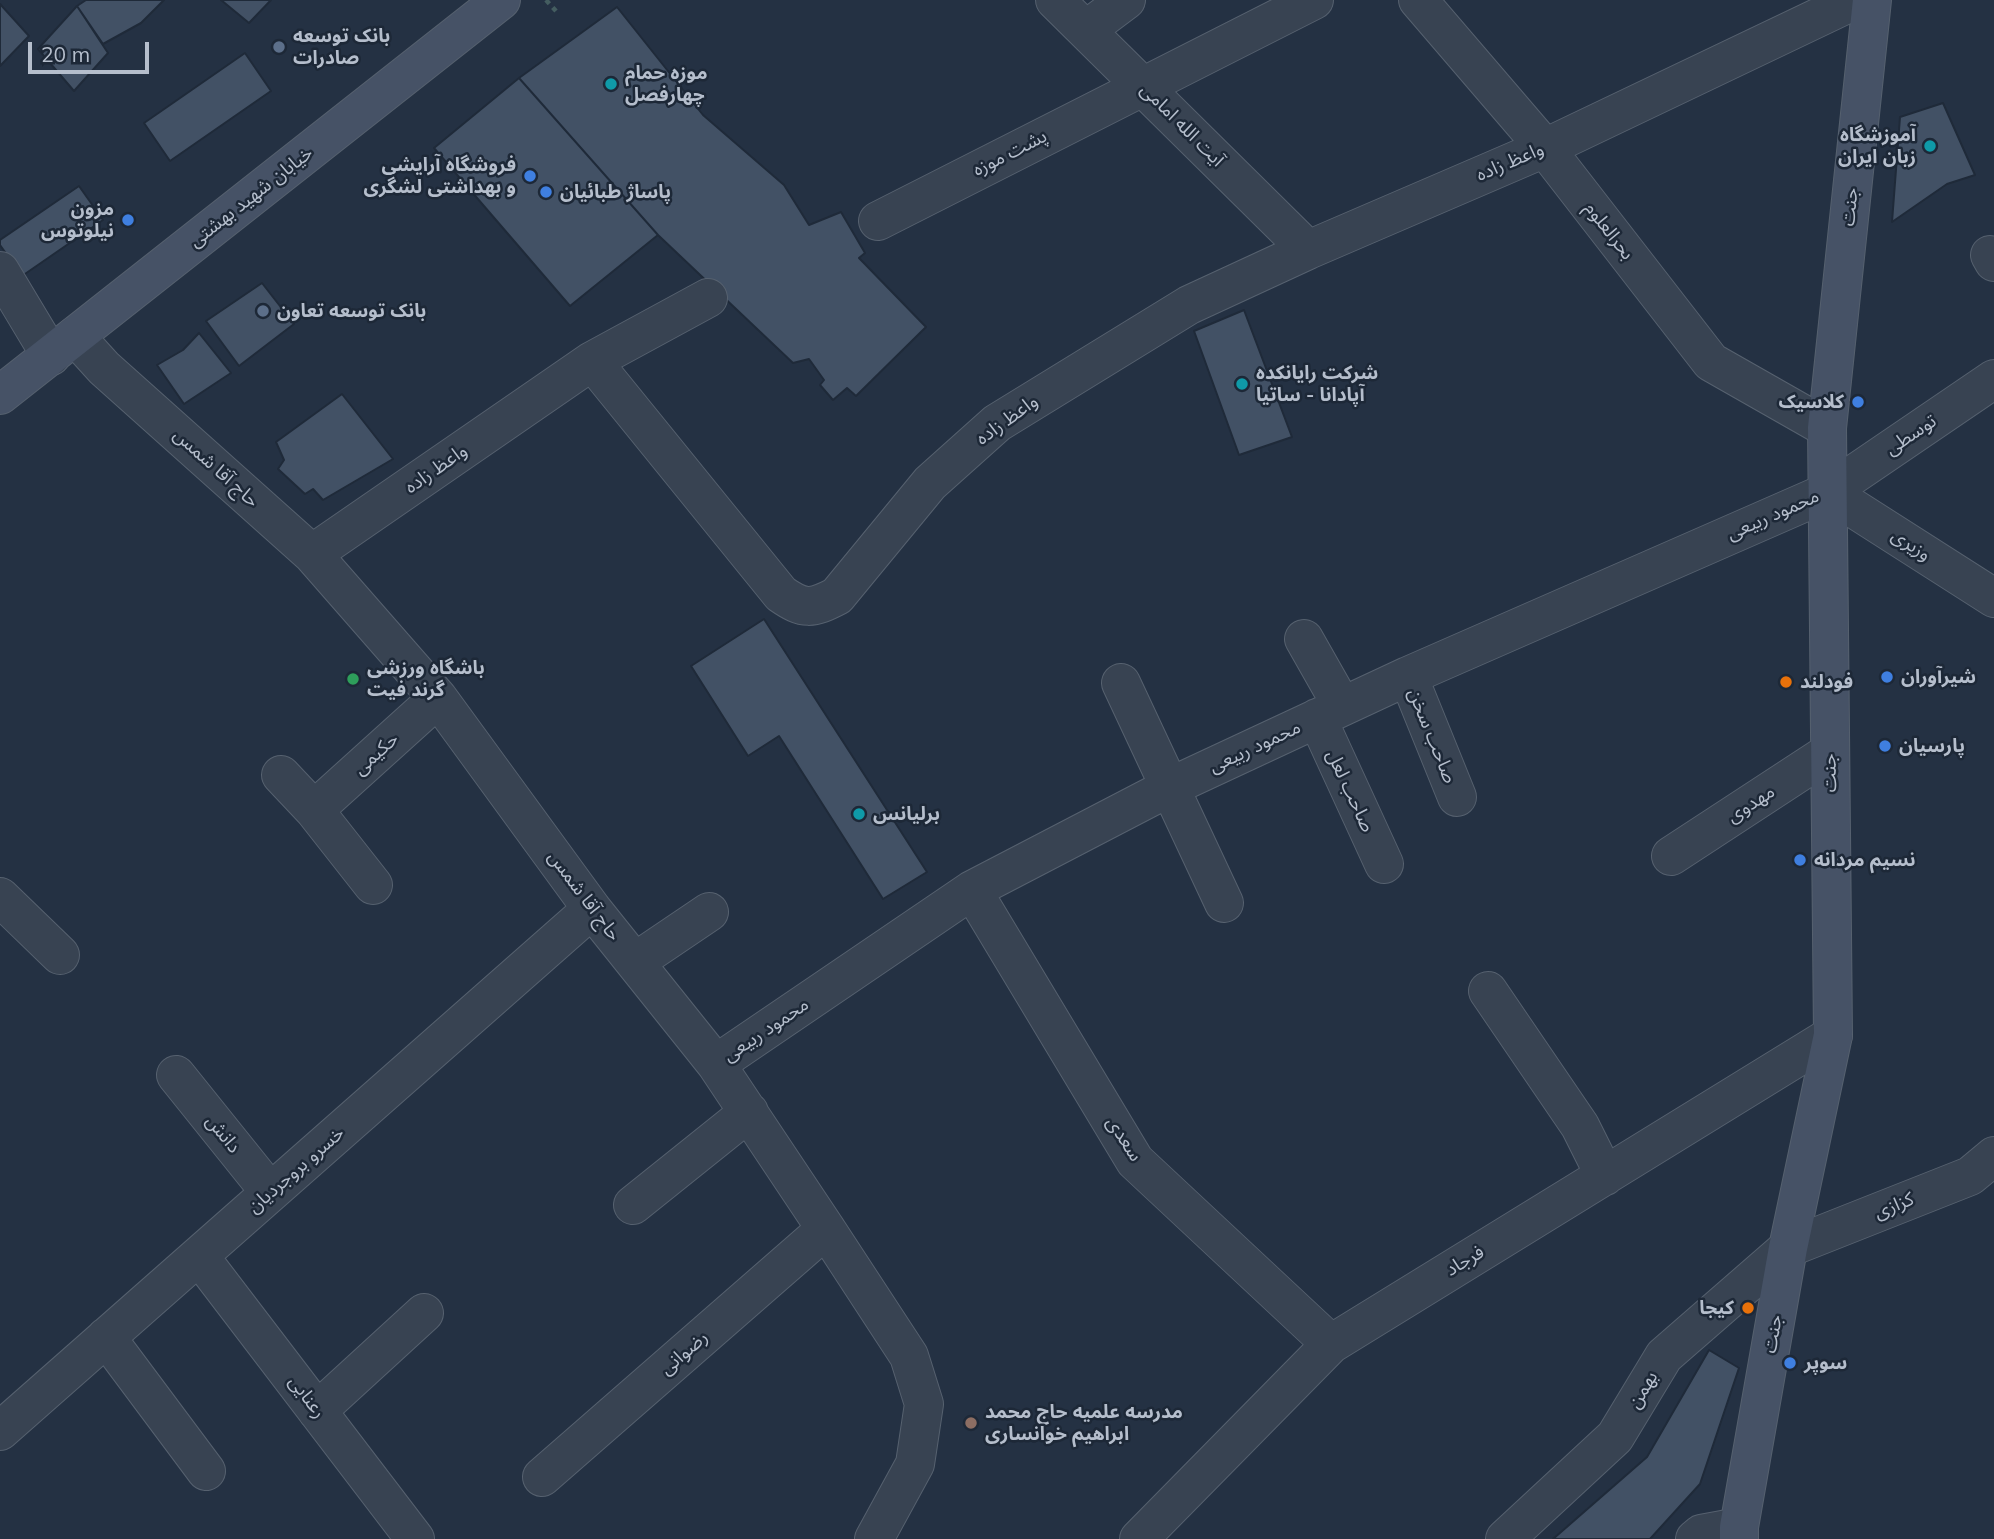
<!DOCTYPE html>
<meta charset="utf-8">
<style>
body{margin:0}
#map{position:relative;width:1994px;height:1539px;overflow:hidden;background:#243143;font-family:Mulish,sans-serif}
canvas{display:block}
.scale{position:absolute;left:28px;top:42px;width:121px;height:32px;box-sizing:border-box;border:4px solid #b5becc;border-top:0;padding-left:9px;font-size:21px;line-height:24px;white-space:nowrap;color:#b5becc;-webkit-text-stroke:5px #1d2837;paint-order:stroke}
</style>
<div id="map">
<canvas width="1994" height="1539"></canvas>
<div class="scale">20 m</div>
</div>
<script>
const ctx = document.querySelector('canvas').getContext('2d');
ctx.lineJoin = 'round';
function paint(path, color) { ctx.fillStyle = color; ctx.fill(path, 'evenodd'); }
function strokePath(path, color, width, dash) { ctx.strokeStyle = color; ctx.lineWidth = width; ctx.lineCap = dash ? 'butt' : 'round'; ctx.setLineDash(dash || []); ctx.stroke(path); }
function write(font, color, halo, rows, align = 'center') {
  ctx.font = font + ' Mulish,"Noto Sans Arabic",sans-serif'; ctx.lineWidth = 5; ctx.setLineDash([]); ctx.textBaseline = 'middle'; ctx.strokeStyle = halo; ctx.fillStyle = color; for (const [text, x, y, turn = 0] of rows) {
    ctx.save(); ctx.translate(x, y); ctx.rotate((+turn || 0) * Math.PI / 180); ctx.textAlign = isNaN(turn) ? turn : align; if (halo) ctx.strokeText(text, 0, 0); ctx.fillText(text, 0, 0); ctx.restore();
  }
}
const building = new Path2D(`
 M86 0H164L141 23 103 44 77 6Z
 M221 0H271L249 23Z
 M0 4 29 36 0 66Z
 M77 6 108 53 74 91 38 49Z
 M617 7 703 115 784 185 809 225 841 212 865 253 859 258 926 327 856 396 847 388 833 400 820 385 824 380 809 359 793 363 658 235 519 78Z
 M245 53 271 91 170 161 144 123Z
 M519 78 658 235 570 306 434 148Z
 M1943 103 1975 175 1947 184 1892 222 1900 117Z
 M79 186 103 220 22 276 0 245V240Z
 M262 283 294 324 239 366 206 321Z
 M1244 310 1292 437 1239 455 1194 331Z
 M199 333 231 373 184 404 157 365 183 350Z
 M342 394 393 459 323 500 313 489 305 494 278 469 284 460 276 442Z
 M764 619 927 872 883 899 779 736 748 756 691 666Z
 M1709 1350 1739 1368 1700 1484 1650 1539H1553L1647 1457Z`);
paint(building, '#425165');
strokePath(building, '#1f2a39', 2);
const street = new Path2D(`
 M1055 0 1308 250
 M1418 0 1545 148 1711 362 1827 428
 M1086 30 1126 0
 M878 221 1314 0
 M1990 255 1994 262
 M0 271 51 356
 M75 336 104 368 312 554 438 698 592 909 716 1064 826 1229 909 1356 924 1404 915 1464 874 1539
 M592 361 708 298
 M1828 492 1994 598
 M312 554 592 361 781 594C804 610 812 609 837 596L930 483 997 423 1189 305 1308 250 1545 148 1855 0
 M1304 639 1342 706
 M1408 676 1457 797
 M1121 683 1224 903
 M1317 718 1384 864
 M281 775 314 810 373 885
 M314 810 438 698
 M1671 856 1830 752
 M972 890 1135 1161 1331 1344
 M0 897 60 955
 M635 962 709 912
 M1488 991 1580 1126 1605 1176
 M716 1064 972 890 1170 787 1408 676 1828 492 1994 379
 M176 1075 270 1192
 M633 1205 749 1112
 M199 1256 415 1539
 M106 1337 206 1471
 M317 1411 424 1313
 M0 1431 592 909
 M542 1477 826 1229
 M1139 1539 1331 1344 1833 1035
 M1505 1539 1615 1437 1664 1356 1788 1248 1970 1176 1994 1156
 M1695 1539 1701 1534 1739 1527`);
const secondary = new Path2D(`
 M0 395 501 0
 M1739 1539V1527L1788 1248 1833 1035 1827 428 1872 0`);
strokePath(street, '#56616f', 40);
strokePath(secondary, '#56616f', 40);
strokePath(new Path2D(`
 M546 0 556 11`), '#445d60', 4.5, [5, 5]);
strokePath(street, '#384352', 38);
strokePath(secondary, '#465266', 38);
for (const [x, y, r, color] of [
 [279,47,7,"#5c6f8a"],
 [611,84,7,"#0f9aa8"],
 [1930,146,7,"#0f9aa8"],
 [530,176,7,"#3f7fe0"],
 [546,192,7,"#3f7fe0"],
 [128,220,7,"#3f7fe0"],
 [263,311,7,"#5c6f8a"],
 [1242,384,7,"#0f9aa8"],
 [1858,402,7,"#3f7fe0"],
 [1887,677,7,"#3f7fe0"],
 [353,679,7,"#2e9e5b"],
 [1786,682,7,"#e8710a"],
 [1885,746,7,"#3f7fe0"],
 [859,814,7,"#0f9aa8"],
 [1800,860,7,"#3f7fe0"],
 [1748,1308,7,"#e8710a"],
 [1790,1363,7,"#3f7fe0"],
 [971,1423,7,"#8d6e63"]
]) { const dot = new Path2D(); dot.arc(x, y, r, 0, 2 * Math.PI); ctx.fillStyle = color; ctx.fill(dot); strokePath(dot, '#1d2837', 2.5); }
write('bold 19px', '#b5becc', '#1d2837', [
 ["بانک توسعه",293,36],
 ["صادرات",293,58],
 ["موزه حمام",625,73],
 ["چهارفصل",625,95],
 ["آموزشگاه",1916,135,"right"],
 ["زبان ایران",1916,157,"right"],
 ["فروشگاه آرایشی",516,165,"right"],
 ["و بهداشتی لشگری",516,187,"right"],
 ["پاساژ طبائیان",560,192],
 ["مزون",114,209,"right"],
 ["نیلوتوس",114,231,"right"],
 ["بانک توسعه تعاون",277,311],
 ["شرکت رایانکده",1256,373],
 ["آپادانا - ساتیا",1256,395],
 ["کلاسیک",1844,402,"right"],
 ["باشگاه ورزشی",367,668],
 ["گرند فیت",367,690],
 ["شیرآوران",1901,677],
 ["فودلند",1800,682],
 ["پارسیان",1899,746],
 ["برلیانس",873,814],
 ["نسیم مردانه",1814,860],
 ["کیجا",1734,1308,"right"],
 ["سوپر",1804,1363],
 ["مدرسه علمیه حاج محمد",985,1412],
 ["ابراهیم خوانساری",985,1434]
], 'left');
write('19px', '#b5becc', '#1d2837', [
 ["آیت الله امامی",1182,125,45],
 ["پشت موزه",1010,153,-27],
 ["واعظ زاده",1510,162,-23],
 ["خیابان شهید بهشتی",251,197,-38],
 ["جنت",1850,207,-84],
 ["بحرالعلوم",1609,231,52],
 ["واعظ زاده",1007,420,-36],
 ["توسطی",1911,435,-34],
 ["حاج آقا شمس",216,468,42],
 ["واعظ زاده",436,469,-35],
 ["محمود ربیعی",1773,515,-24],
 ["وزیری",1911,545,33],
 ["صاحب سخن",1432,736,68],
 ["محمود ربیعی",1255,747,-25],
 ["حکیمی",376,754,-42],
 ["جنت",1830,773,-91],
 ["صاحب لعل",1350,791,65],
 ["مهدوی",1751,804,-33],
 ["حاج آقا شمس",584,896,53],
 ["محمود ربیعی",766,1030,-34],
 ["دانش",223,1134,51],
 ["سعدی",1124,1139,57],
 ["خسرو بروجردیان",296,1170,-41],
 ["کزازی",1894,1206,-22],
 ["فرجاد",1465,1261,-31],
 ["جنت",1773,1334,-80],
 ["رضوانی",684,1353,-41],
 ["بهمن",1643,1390,-59],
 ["رعنایی",307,1397,53]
]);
</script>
